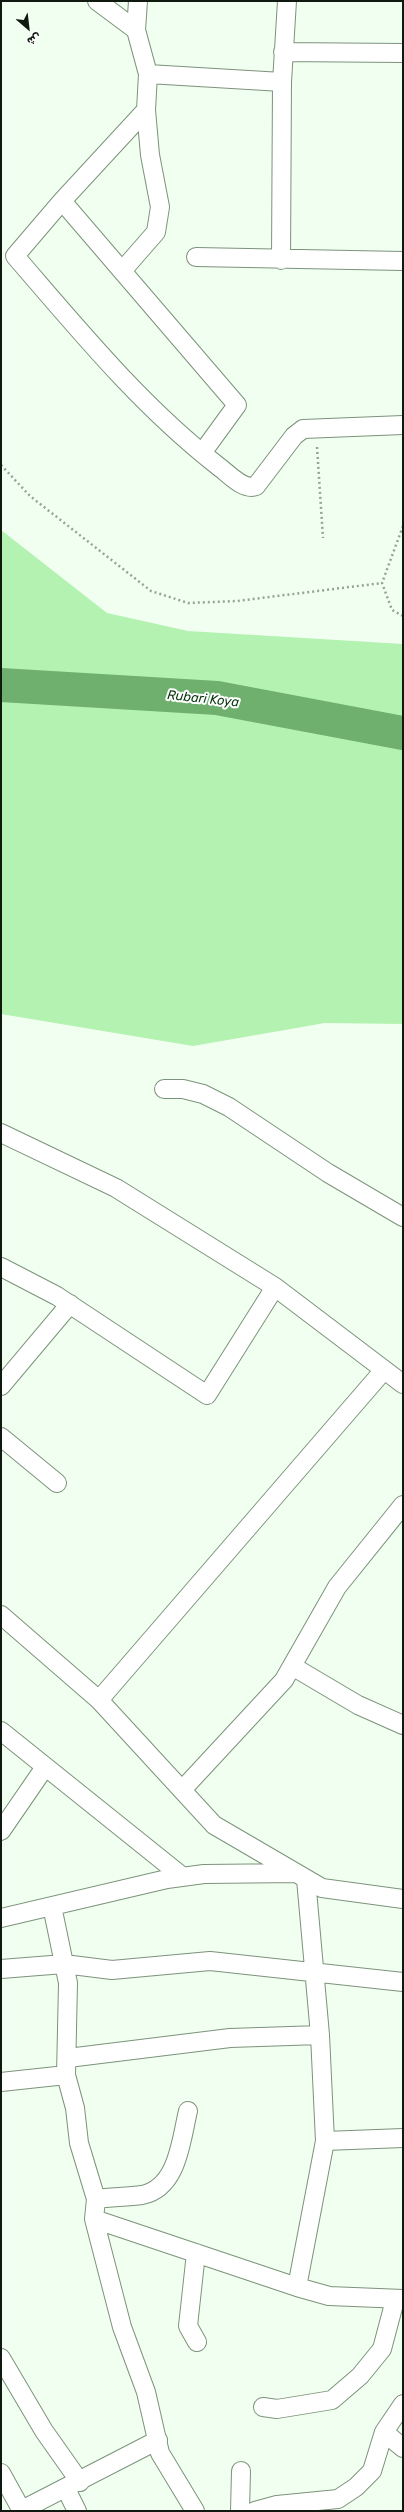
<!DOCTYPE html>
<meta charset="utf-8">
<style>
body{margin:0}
#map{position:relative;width:404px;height:2512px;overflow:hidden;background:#f0ffef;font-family:Rubik,"Noto Naskh Arabic",sans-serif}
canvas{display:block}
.frame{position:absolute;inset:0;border:2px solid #101910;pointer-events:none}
.north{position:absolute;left:8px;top:8px;width:40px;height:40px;-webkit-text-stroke:3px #fff;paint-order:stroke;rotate:152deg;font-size:11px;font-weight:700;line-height:16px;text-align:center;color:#101910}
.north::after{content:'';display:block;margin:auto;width:14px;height:18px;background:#101910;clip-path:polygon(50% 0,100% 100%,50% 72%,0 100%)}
</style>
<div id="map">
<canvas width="404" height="2512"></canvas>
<div class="frame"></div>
<div class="north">ش</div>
</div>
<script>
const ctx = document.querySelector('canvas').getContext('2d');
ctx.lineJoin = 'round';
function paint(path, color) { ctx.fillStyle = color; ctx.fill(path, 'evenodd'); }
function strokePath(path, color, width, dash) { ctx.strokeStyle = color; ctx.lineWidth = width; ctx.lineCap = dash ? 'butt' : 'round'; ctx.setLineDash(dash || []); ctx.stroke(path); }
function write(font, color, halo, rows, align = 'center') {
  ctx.font = font + ' Rubik,sans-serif'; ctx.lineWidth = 4; ctx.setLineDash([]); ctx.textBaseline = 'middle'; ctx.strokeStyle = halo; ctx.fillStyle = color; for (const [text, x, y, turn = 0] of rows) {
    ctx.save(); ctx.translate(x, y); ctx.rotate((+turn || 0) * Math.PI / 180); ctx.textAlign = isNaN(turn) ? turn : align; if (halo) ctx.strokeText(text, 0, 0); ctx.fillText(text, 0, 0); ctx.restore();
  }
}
paint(new Path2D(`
 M1 530 107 613 188 631 403 644V1024L325 1023 193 1046 1 1014Z`), '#b4f2b2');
strokePath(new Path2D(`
 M1 685 217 698 403 733`), '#6fb06e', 34);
const minor = new Path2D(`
 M97 1 136 30
 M283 52 403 53
 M148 74 282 82
 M146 110 62 201 15 256C79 330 140 405 218 466 228 473 243 491 256 486L294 436 303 429 403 425
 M62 201 237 405 202 453
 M196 257 403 261
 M281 260 282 82 287 1
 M122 271 156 232 160 207 150 155 146 110 148 74 136 30 138 1
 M164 1089H183L203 1094 229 1107 328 1173 403 1217
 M1 1133 116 1188 275 1287 403 1384
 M1 1267 57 1296 207 1395 275 1287
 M1 1386 70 1304
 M1 1437 57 1483
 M1 1615 99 1700 214 1825 322 1888 403 1899
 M292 1666 358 1705 403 1725
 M99 1700 384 1370
 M1 1731 183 1877
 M182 1790 284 1680 337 1587 403 1505
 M1 1831 45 1767
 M52 1906 68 1983 66 2075 75 2108 79 2143 96 2199 94 2219 122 2327 146 2392 160 2453 195 2511
 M1 1918 167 1879 204 1874 296 1873
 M1 1969 64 1964 112 1970 210 1961 403 1982
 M68 2058 230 2038 320 2035
 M1 2082 66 2075
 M325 2141 403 2138
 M96 2199C111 2197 127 2197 142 2195 178 2188 181 2140 188 2111
 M94 2219 297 2287 329 2296 403 2299
 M196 2253 188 2326 197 2342
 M297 2287 325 2141 320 2035 306 1879
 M1 2358 44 2431 80 2482
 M263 2407 277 2409 332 2400 360 2376 382 2349 395 2300
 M384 2432 403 2448
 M1 2473 22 2511
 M66 2489 77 2511
 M22 2510 158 2440
 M240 2511 241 2471
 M255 2511 277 2505 338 2499 356 2487 372 2471 384 2432 403 2404`);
strokePath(minor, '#7c937b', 20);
strokePath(new Path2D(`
 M317 447 323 538
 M1 465 30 496 151 591 188 603 237 601 382 583
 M403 526 382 583 392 610 403 616`), '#96a396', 2.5, [2, 3]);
strokePath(minor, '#fff', 18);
write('italic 13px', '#07370b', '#fff', [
 ["Rubari Koya",203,699,6]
]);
</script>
